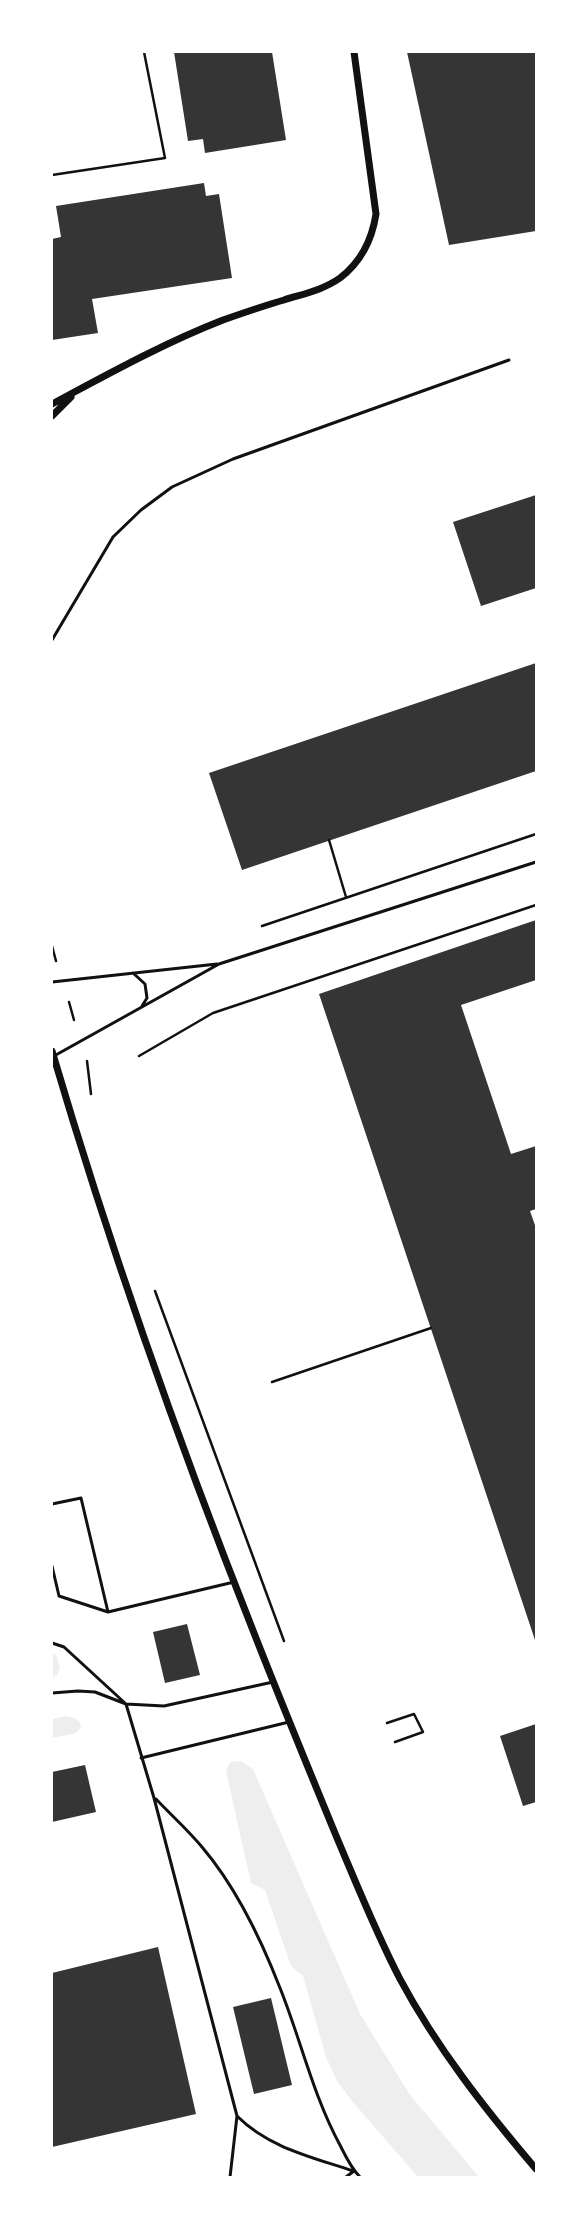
<!DOCTYPE html>
<style>
body{margin:0}
#map{position:relative;width:588px;height:2229px;overflow:hidden;background:#fff;font-family:Manrope,sans-serif}
canvas{display:block}
.frame{position:absolute;inset:0;border:53px solid #fff;pointer-events:none}
</style>
<div id="map">
<canvas width="588" height="2229"></canvas>
<div class="frame"></div>
</div>
<script>
const ctx = document.querySelector('canvas').getContext('2d');
ctx.lineJoin = 'round';
function paint(path, color) { ctx.fillStyle = color; ctx.fill(path, 'evenodd'); }
function strokePath(path, color, width, dash) { ctx.strokeStyle = color; ctx.lineWidth = width; ctx.lineCap = dash ? 'butt' : 'round'; ctx.setLineDash(dash || []); ctx.stroke(path); }
paint(new Path2D(`
 M52 1653 56 1655 60 1667 57 1675 52 1678Z
 M67 1716C75 1718 80 1719 81 1728L76 1733 52 1738V1719Z
 M241 1761 253 1769 360 2014 410 2095 479 2177H418L352 2101 337 2081 326 2057 303 1976 291 1966 265 1890 251 1883 226 1771 230 1762Z`), '#eee');
paint(new Path2D(`
 M174 52H272L286 140 205 153 203 139 188 141Z
 M407 52H536V231L449 245Z
 M204 183 206 196 219 194 232 278 92 299 98 333 52 340V239L61 237 56 206Z
 M536 495V588L481 606 453 522Z
 M536 663V771L242 870 209 773Z
 M536 920V980L461 1005 511 1154 536 1146V1209L530 1211 536 1228V1643L319 994Z
 M187 1624 200 1675 165 1683 153 1632Z
 M536 1724V1802L523 1806 500 1736Z
 M85 1765 96 1812 52 1822V1772Z
 M158 1947 196 2114 52 2147V1973Z
 M271 1998 292 2085 254 2094 233 2007Z`), '#353535');
strokePath(new Path2D(`
 M52 175 165 158 144 52
 M329 840 346 897
 M262 926 536 834
 M52 946 56 961
 M69 1002 74 1020
 M139 1056 213 1013 536 905
 M87 1061 91 1094
 M155 1291 284 1641
 M272 1382 431 1328
 M387 1723 414 1714 423 1732 395 1742`), '#111', 2.5);
strokePath(new Path2D(`
 M52 640 113 537 141 510 172 487 233 459 509 360
 M133 973 145 984 147 998 142 1006
 M52 982 217 964
 M54 1056 219 964 536 862
 M52 1504 81 1498 108 1612
 M52 1566 59 1596 108 1612 234 1582
 M52 1643 64 1647 126 1704 154 1798 237 2116 230 2177
 M52 1693 78 1691 95 1692 126 1704 164 1706 273 1682
 M141 1758 289 1722
 M156 1799C171 1815 188 1830 202 1847 236 1887 261 1939 280 1988 301 2040 313 2096 341 2147 346 2157 351 2168 360 2177
 M237 2116C269 2148 312 2157 353 2171
 M346 2177 354 2171`), '#111', 3);
strokePath(new Path2D(`
 M52 404C108 374 164 343 223 320 243 313 263 306 284 300 303 294 323 290 340 278 361 262 372 240 376 214L354 52
 M52 416 71 397
 M52 1051C110 1248 178 1441 254 1633 281 1702 309 1770 337 1838 357 1885 376 1933 400 1979 437 2048 485 2109 536 2169`), '#111', 7);
</script>
